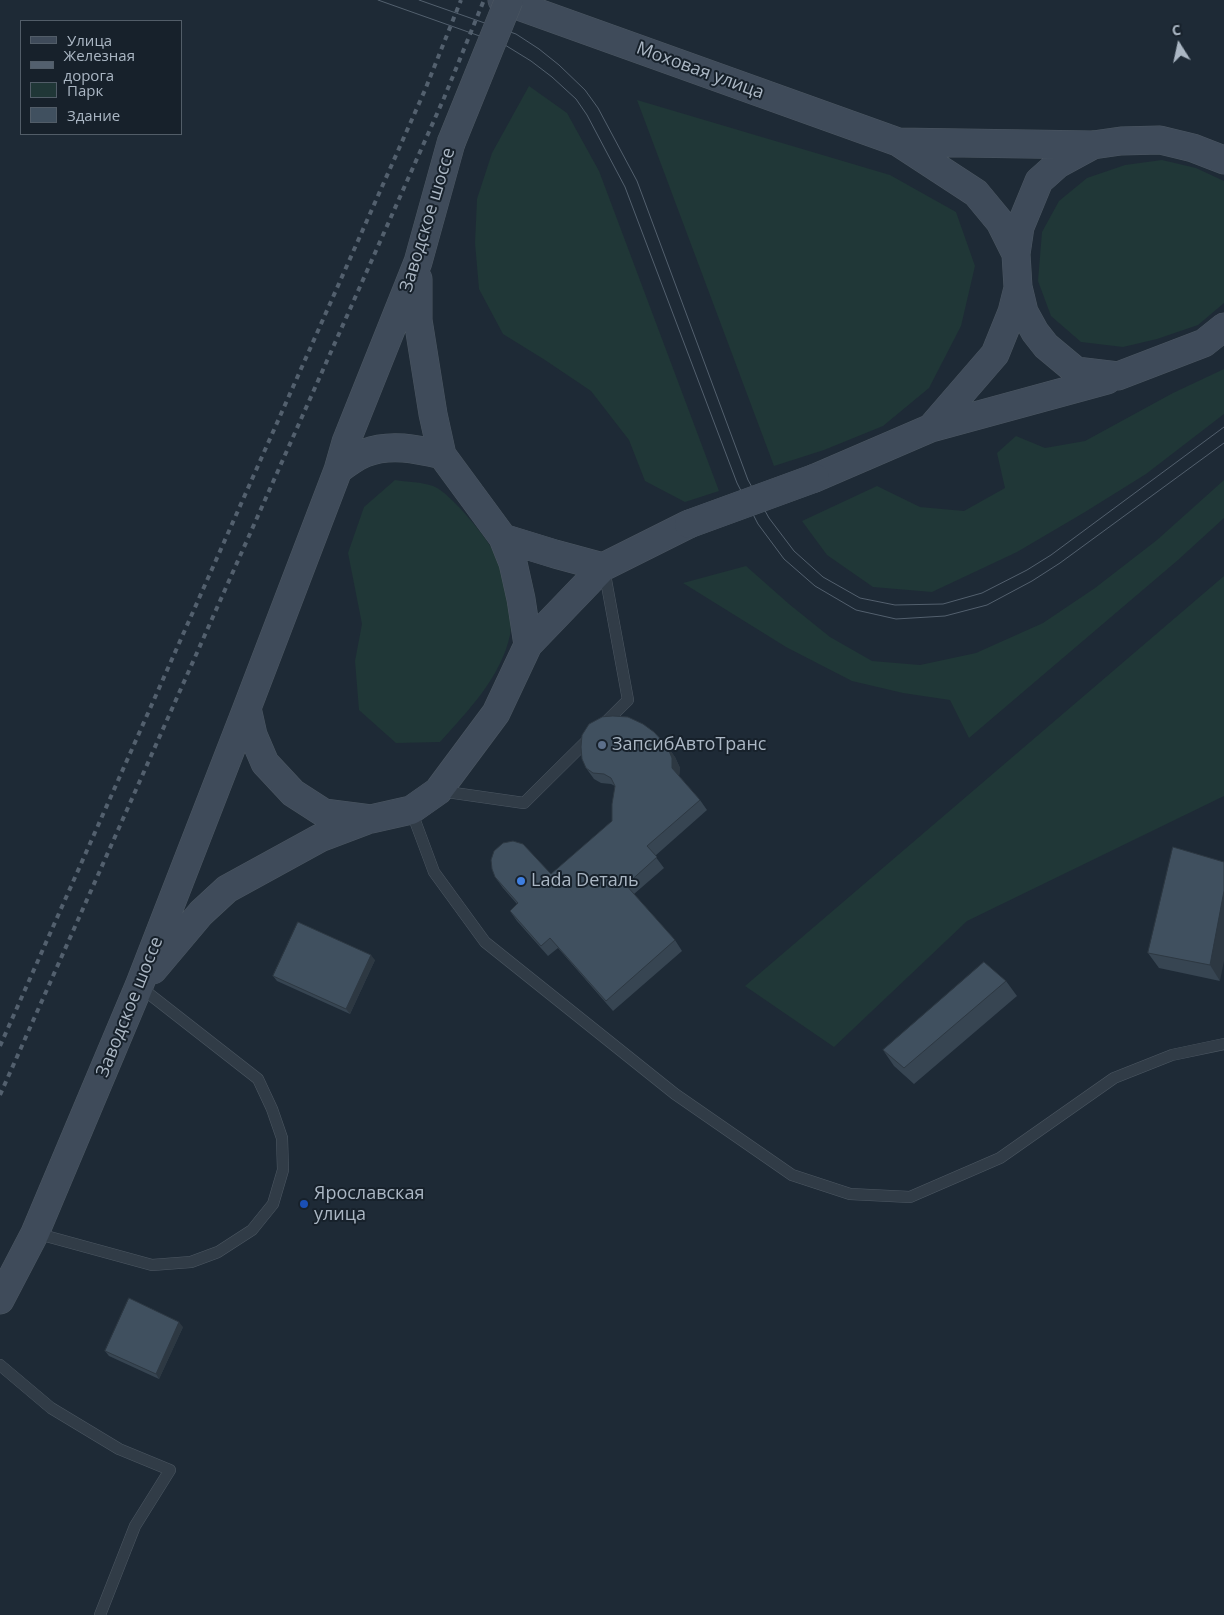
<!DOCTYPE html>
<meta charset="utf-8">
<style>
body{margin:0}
#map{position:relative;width:1224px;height:1615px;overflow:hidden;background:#1e2a36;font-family:"Open Sans",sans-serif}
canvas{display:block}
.legend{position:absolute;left:20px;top:20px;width:162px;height:115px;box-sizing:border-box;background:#17212b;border:1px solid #525d68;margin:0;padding:6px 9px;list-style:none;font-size:15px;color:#abb7c4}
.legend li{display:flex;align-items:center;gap:10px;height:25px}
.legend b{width:25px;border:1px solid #525d68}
.north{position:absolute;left:1154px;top:20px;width:50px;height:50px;-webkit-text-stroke:4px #17212b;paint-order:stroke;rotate:350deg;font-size:14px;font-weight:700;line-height:20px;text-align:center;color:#abb7c4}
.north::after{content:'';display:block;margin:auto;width:18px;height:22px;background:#abb7c4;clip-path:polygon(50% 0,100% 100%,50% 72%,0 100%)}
</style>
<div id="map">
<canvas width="1224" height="1615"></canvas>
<ul class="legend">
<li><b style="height:6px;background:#3f4b5a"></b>Улица</li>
<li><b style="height:6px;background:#53606e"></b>Железная дорога</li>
<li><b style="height:14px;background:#203737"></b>Парк</li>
<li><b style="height:14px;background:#40505f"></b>Здание</li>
</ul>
<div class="north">С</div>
</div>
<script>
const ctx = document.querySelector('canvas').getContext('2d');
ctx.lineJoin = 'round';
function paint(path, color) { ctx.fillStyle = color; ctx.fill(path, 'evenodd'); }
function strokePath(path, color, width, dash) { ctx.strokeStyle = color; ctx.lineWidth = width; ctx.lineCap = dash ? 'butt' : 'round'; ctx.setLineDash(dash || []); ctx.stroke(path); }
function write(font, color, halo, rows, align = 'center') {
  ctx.font = font + ' "Open Sans",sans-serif'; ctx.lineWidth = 4; ctx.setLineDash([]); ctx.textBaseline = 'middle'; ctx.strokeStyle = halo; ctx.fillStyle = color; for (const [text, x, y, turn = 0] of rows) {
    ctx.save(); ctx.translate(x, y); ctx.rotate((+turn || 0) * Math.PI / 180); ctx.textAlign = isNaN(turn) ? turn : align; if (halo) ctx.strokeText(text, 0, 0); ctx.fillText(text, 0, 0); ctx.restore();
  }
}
paint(new Path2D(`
 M529 86 567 113 599 171 719 491 685 502 645 481 629 440 591 391 545 360 503 334 479 289 475 243 477 199 492 153Z
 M637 100 890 175 956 212 975 266 961 326 929 388 883 426 824 450 774 466Z
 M1162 160 1196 168 1224 181V303L1198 325 1157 339 1123 347 1081 342 1051 316 1038 281 1042 232 1059 201 1087 178 1125 165Z
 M1224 369V414L1146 474 1085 512 1017 552 932 592 873 587 827 555 802 521 877 486 920 507 964 511 1005 488 997 453 1016 436 1045 448 1085 441 1173 393Z
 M395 480C407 482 422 482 433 486 450 492 492 543 498 560 504 574 514 620 510 635 501 677 468 711 440 742L396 743 359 710 355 661 362 624 348 553 364 507Z
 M1224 480V518L1178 560 969 738 950 700 903 693 852 681 786 647 683 583 746 566 789 604 830 637 872 661 920 665 976 653 1043 623 1095 588 1157 540Z
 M1224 576V796L967 921 834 1047 745 986Z`), '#203737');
const lane = new Path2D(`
 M440 791 524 803 628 700 604 569
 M411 810 434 872 485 942 675 1094 792 1175 850 1194 910 1197 1000 1158 1114 1078 1172 1055 1224 1044
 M35 1233 152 1265 191 1262 218 1252 252 1230 273 1204 283 1170 282 1138 272 1109 258 1079 139 986
 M0 1365 51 1408 119 1449 170 1470 135 1526 100 1615`);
const secondary = new Path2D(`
 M502 0 898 142 976 193 1000 222 1016 254
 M898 142 1092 145
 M1224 160 1193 148 1160 140 1121 141 1093 145 1058 164 1039 181 1020 227 1016 254 1018 287 1024 312 1035 332 1046 346 1076 371 1118 376 1204 343 1224 327
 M418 279V320L433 414 442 455
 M931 428 995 354 1012 312 1018 288
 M338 470 346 442 418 262 451 143
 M815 478 931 428 1107 380
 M503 538 555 554 603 567
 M528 645 521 599 513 563 503 538 442 455C417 449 390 443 365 453 355 457 346 464 338 470L247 708 253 735 265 763 293 793 324 813 371 819 411 810 438 791 496 713 528 645 603 567 689 524
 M153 970 201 913 227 889 320 838 365 821
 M0 1300 35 1233 139 986 247 708`);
strokePath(lane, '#4c5762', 12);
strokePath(secondary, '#4c5762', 29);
strokePath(lane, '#313c47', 11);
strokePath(secondary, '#3f4b5a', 28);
strokePath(new Path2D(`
 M378 0 505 45 531 61 552 77 576 99 587 115 625 187 737 483 758 524 784 559 815 586 856 610 896 619 945 616 987 605 1032 581 1060 563 1224 443
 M419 0 516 34 539 49 559 65 585 90 598 108 637 181 748 480 769 518 794 551 823 577 860 598 895 605 943 604 982 593 1027 570 1051 555 1224 427`), '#53606e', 1);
strokePath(new Path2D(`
 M0 1046 425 90 461 0
 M0 1095 444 98 484 0`), '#53606e', 4, [5, 5]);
const secondaryBridge = new Path2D(`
 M451 143 509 0
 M689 524 815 478`);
strokePath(secondaryBridge, '#4c5762', 29, []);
strokePath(secondaryBridge, '#3f4b5a', 28);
paint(new Path2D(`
 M667 746 675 757 680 768 679 776 700 800 707 810 655 856 664 868 634 894 675 940 682 951 613 1011 558 948 548 956 517 921 510 911 517 904 503 888 495 877 551 874 612 821 615 786 611 784 601 783 594 779 586 768Z
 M1173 847 1220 981 1159 968 1148 953Z
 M375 960 350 1014 277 981 273 976Z
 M1006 981 1017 996 914 1084 894 1066 883 1050Z
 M183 1327 159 1379 109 1356 105 1351Z`), '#374552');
paint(new Path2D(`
 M667 746 675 757 680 768 679 779 672 768Z
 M1224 891V961L1220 981 1210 965Z
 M371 955 375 960 350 1014 346 1009Z
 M179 1322 183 1327 159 1379 156 1374Z`), '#2d3842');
const building = new Path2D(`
 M613 716 628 717 643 724 654 732 667 746 672 758V768L700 800 647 846 657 857 626 885 675 940 606 1001 550 938 541 946 510 911 518 903 495 877 492 869 491 860 494 851 503 843 513 841 523 844 551 874 612 821V804L615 786 611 778 604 774 593 773 586 768 582 759 581 747 582 735 589 724 602 717Z
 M1173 847 1224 862V891L1210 965 1148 953Z
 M298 922 371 955 346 1009 273 976Z
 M984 962 1006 981 904 1068 883 1050Z
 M129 1298 179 1322 156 1374 105 1351Z`);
paint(building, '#40505f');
strokePath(building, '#2d3842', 1);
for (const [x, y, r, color] of [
 [602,745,5,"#5c6f8a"],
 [521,881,5,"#3f7fe0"],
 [304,1204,5,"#1a4fb4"]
]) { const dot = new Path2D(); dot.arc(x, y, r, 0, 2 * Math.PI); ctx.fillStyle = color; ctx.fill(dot); strokePath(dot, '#17212b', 2); }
write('18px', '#abb7c4', '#17212b', [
 ["Моховая улица",700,71,20],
 ["Заводское шоссе",428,220,-73],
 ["Заводское шоссе",130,1007,-68]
]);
write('18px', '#abb7c4', '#17212b', [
 ["ЗапсибАвтоТранс",612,745],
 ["Lada Dеталь",531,881],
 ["Ярославская",314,1194],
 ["улица",314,1215]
], 'left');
</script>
